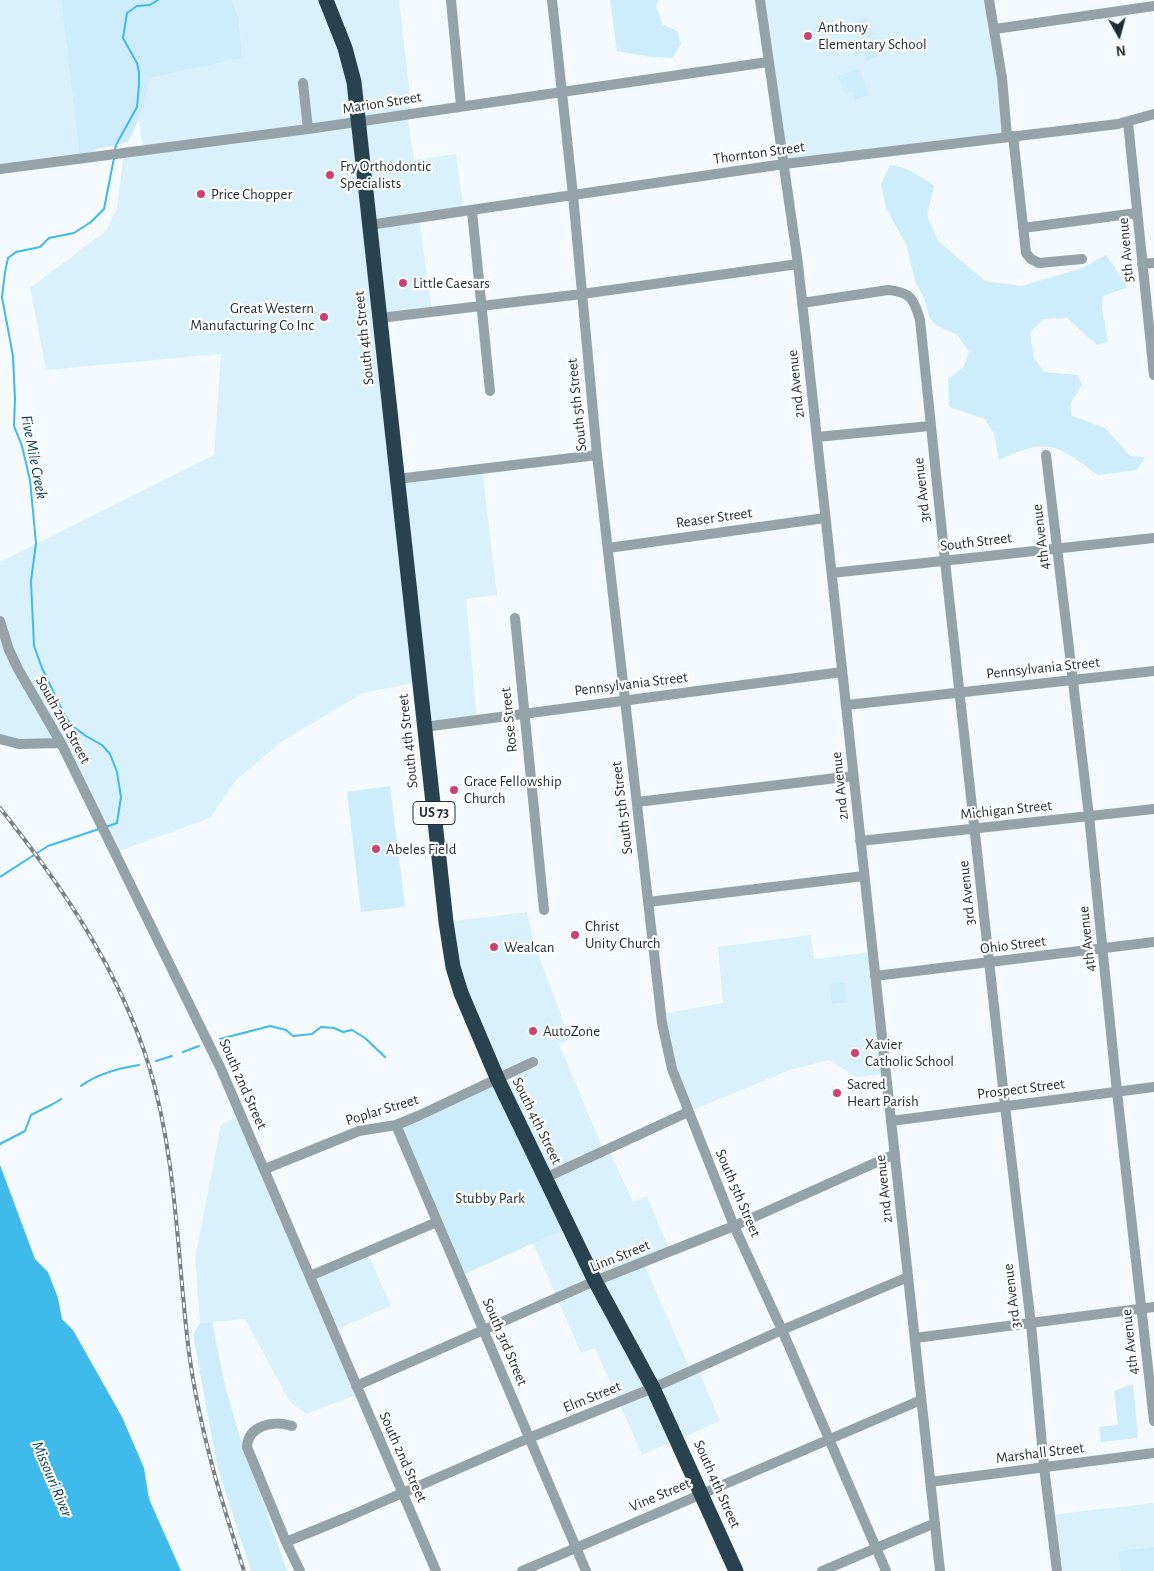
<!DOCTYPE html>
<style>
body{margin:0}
#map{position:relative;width:1154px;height:1571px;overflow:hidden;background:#f4fafd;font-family:"Alegreya Sans",sans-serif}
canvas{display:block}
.north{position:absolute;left:1094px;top:10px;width:50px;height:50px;-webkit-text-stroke:4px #fff;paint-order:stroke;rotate:173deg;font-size:14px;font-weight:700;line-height:20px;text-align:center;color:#1f2b30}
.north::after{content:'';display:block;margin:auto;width:18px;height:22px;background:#1f2b30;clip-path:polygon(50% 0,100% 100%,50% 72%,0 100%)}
</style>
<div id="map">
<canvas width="1154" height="1571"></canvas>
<div class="north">N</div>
</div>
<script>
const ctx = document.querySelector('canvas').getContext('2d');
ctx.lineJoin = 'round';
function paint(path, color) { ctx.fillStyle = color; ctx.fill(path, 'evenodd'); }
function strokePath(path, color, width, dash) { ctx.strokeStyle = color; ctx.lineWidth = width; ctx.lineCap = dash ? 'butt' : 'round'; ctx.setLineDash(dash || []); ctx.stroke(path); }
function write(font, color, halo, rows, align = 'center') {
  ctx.font = font + ' "Alegreya Sans",sans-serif'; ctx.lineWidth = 4.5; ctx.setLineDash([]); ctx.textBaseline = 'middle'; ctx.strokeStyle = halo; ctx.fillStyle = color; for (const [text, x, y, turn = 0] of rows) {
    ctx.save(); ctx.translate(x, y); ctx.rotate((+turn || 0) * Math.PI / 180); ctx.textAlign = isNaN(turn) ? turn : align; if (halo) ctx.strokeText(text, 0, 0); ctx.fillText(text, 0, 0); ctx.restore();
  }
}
paint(new Path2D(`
 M0 0H61L80 159 0 169Z
 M232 0H399L412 113 407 114 414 160 456 154 464 212 419 218 432 312 380 318 397 478 482 468 497 595 466 599 477 720 424 727 419 682 363 693 281 742 235 781 210 818 116 852 61 743 0 739V562L214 455 221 354 46 370 30 288 106 231 117 208 124 153 143 151 139 119 151 78 242 58 239 19Z
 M760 0H989L1007 137 784 164Z
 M527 912 535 946 570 1039 559 1044 603 1149 608 1148 633 1202 647 1196 670 1252 643 1262 691 1371 698 1368 720 1421 642 1455 595 1348 581 1353 533 1243 568 1227 470 1017 446 922Z
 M811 935 814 959 872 952 886 1074 856 1077 829 1060 790 1070 688 1112 661 1014 723 1003 718 947Z
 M241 1115 310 1276 367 1252 391 1306 333 1331 359 1394 306 1414 290 1402 245 1319 200 1323 195 1258 221 1125Z
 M1154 1503V1571H1057L1050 1515Z`), '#d9f1fc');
paint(new Path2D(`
 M61 0H232L239 19 242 58 151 78 139 119 128 142 97 149 80 159Z
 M610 0H659L656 5 662 24 677 31 681 44 672 58 651 57 617 51Z
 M867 18 874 35 859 40 852 23Z
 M875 38 881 55 866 61 860 43Z
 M859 68 869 95 855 100 852 91 844 93 838 76Z
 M890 165C908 167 920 176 934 186L927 215 938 241 985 281 1022 286 1082 268 1106 255 1128 287 1103 296 1102 308 1108 342 1097 345 1067 318 1044 319 1030 332 1034 358 1044 372 1078 375 1082 385 1070 404 1072 416 1105 428 1130 456 1145 457 1137 470 1098 475C1057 444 1047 437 999 460L994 433 985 419 949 407 948 379 963 368 969 352 957 334 937 326 930 319 924 298 916 284 906 244 886 208 881 184Z
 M390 786 405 907 361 912 347 792Z
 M845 983 847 1002 832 1004 830 984Z
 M498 1080 569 1227 460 1276 396 1125Z
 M212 1322 225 1386 238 1431 287 1571H251L217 1465 193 1334 200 1323Z
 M1133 1384 1138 1438 1101 1442 1099 1427 1118 1425 1114 1391Z
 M1154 1547V1571H1121L1119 1551Z`), '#cdedfd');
paint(new Path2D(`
 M0 1165 35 1259 48 1272 58 1298 62 1319 73 1330 122 1417 144 1468 149 1499 181 1571H0Z`), '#3ebaeb');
strokePath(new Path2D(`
 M115 150 116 145 137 107 139 85V72L137 63 123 38 127 13 137 6 150 5 158 0
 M106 827 117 823 121 797 117 772 110 754 102 745 86 736 71 725 63 712 42 668 34 646 31 581 36 543 30 480 22 446 14 426 15 399 13 356 2 297 5 272 8 258 16 252 40 247 49 238 74 233 91 222 104 209 114 158
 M0 877 48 846 99 829
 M220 1039 270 1026 286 1030 293 1036 312 1034 321 1027 334 1028 343 1032 352 1030 365 1038 385 1057
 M183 1052 199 1046
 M156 1061 172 1056
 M81 1086C97 1074 120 1068 139 1065
 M0 1144 25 1131 31 1115 53 1104 61 1099`), '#3ebaeb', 2);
strokePath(new Path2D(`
 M451 0 461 106
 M552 0 573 195 597 455 662 1023 672 1069 734 1226 782 1330 886 1571
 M760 0 798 264 940 1571
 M989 0 1002 78 1007 137
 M995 29 1154 6
 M303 83 308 129
 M1128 122 1154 375
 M1013 136 1026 253 1031 259 1039 263 1082 259
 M0 169 308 129 768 62
 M472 211 490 391
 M369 225 784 164 1118 124 1154 114
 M1023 228 1137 213
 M1142 264 1154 263
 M802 303 888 290C911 292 914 299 920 320L945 561 1005 1106 1031 1324 1044 1467 1057 1571
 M380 318 582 294 798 264
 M817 437 930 426
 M1046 455 1089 816 1117 1092 1154 1421
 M397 479 597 455
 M608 548 825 518
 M832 573 1154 538
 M515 618 544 910
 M0 621 9 650 18 669 61 743 221 1069 436 1571
 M847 705 1154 671
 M424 727 842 672
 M0 739 19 744 61 743
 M637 802 853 776
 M860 841 1154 809
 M648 902 864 876
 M875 976 1154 942
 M891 1121 1154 1087
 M396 1125 586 1571
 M265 1169 359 1131 396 1125 418 1116 533 1062
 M545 1178 688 1112
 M310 1276 437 1222
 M915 1338 1154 1307
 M356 1386 595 1281 734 1226 895 1154
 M292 1426C274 1420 248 1425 247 1447L286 1542 300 1571
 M930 1482 1154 1453
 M286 1542 345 1518 529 1438 653 1388 782 1330 908 1277
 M522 1571 921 1400
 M822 1571 935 1523`), '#95a2a8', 10);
strokePath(new Path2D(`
 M326 0 345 48 354 82 446 922 453 967 461 993 498 1080 595 1281 653 1388 736 1571`), '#28434f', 15);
const rail = new Path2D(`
 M0 808C62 886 119 969 149 1066 177 1159 177 1256 189 1353 199 1428 221 1500 244 1571`);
strokePath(rail, '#778185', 4);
strokePath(rail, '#fff', 2, [5.5]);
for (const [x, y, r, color] of [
 [808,36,5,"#cb4075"],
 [330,175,5,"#cb4075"],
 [201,194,5,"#cb4075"],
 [403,283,5,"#cb4075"],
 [324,317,5,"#cb4075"],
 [454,790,5,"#cb4075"],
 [376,849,5,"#cb4075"],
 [575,935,5,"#cb4075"],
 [494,947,5,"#cb4075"],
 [533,1031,5,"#cb4075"],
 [855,1053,5,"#cb4075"],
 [837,1093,5,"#cb4075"]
]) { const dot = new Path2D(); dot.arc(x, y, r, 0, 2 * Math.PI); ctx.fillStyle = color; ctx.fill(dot); strokePath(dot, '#fff', 2); }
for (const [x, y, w] of [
 [434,813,42]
]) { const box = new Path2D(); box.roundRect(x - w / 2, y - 11.5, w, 23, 4); ctx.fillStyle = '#fff'; ctx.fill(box); strokePath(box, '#1f2b30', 1); }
write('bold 14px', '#1f2b30', null, [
 ["US 73",434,813]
]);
write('15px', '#1f2b30', '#fff', [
 ["Anthony",818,27],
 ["Elementary School",818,44],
 ["Fry Orthodontic",340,166],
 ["Specialists",340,183],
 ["Price Chopper",211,194],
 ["Little Caesars",413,283],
 ["Great Western",314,308,"right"],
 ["Manufacturing Co Inc",314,325,"right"],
 ["Grace Fellowship",464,781],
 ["Church",464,798],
 ["Abeles Field",386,849],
 ["Christ",585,926],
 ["Unity Church",585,943],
 ["Wealcan",504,947],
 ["AutoZone",543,1031],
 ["Xavier",865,1044],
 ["Catholic School",865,1061],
 ["Sacred",847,1084],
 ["Heart Parish",847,1101]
], 'left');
write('15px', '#1f2b30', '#fff', [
 ["Marion Street",382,103,-9],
 ["Thornton Street",759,153,-8],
 ["5th Avenue",1126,250,-95],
 ["South 4th Street",364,338,-96],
 ["2nd Avenue",796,384,-96],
 ["South 5th Street",577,405,-96],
 ["3rd Avenue",922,490,-96],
 ["Reaser Street",714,518,-8],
 ["4th Avenue",1041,537,-97],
 ["South Street",976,542,-7],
 ["Pennsylvania Street",1043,668,-6],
 ["Pennsylvania Street",631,684,-7],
 ["South 2nd Street",63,720,61],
 ["Rose Street",509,720,-96],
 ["South 4th Street",408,741,-96],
 ["2nd Avenue",840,786,-96],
 ["South 5th Street",622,808,-97],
 ["Michigan Street",1006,810,-6],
 ["3rd Avenue",967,893,-96],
 ["4th Avenue",1087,939,-96],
 ["Ohio Street",1013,945,-7],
 ["South 2nd Street",243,1084,66],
 ["Prospect Street",1021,1089,-7],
 ["Poplar Street",382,1110,-17],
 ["South 4th Street",537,1121,64],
 ["2nd Avenue",884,1189,-96],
 ["South 5th Street",738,1193,67],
 ["Linn Street",620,1256,-22],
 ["3rd Avenue",1012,1296,-97],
 ["South 3rd Street",505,1342,67],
 ["4th Avenue",1130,1342,-96],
 ["Elm Street",592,1397,-22],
 ["Marshall Street",1040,1453,-7],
 ["South 2nd Street",403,1457,66],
 ["South 4th Street",717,1484,66],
 ["Vine Street",660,1495,-23]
]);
write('15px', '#1a2e38', '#fff', [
 ["Stubby Park",490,1198]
]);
write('italic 16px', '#00384c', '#fff', [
 ["Five Mile Creek",34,457,79],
 ["Missouri River",52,1479,67]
]);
</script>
